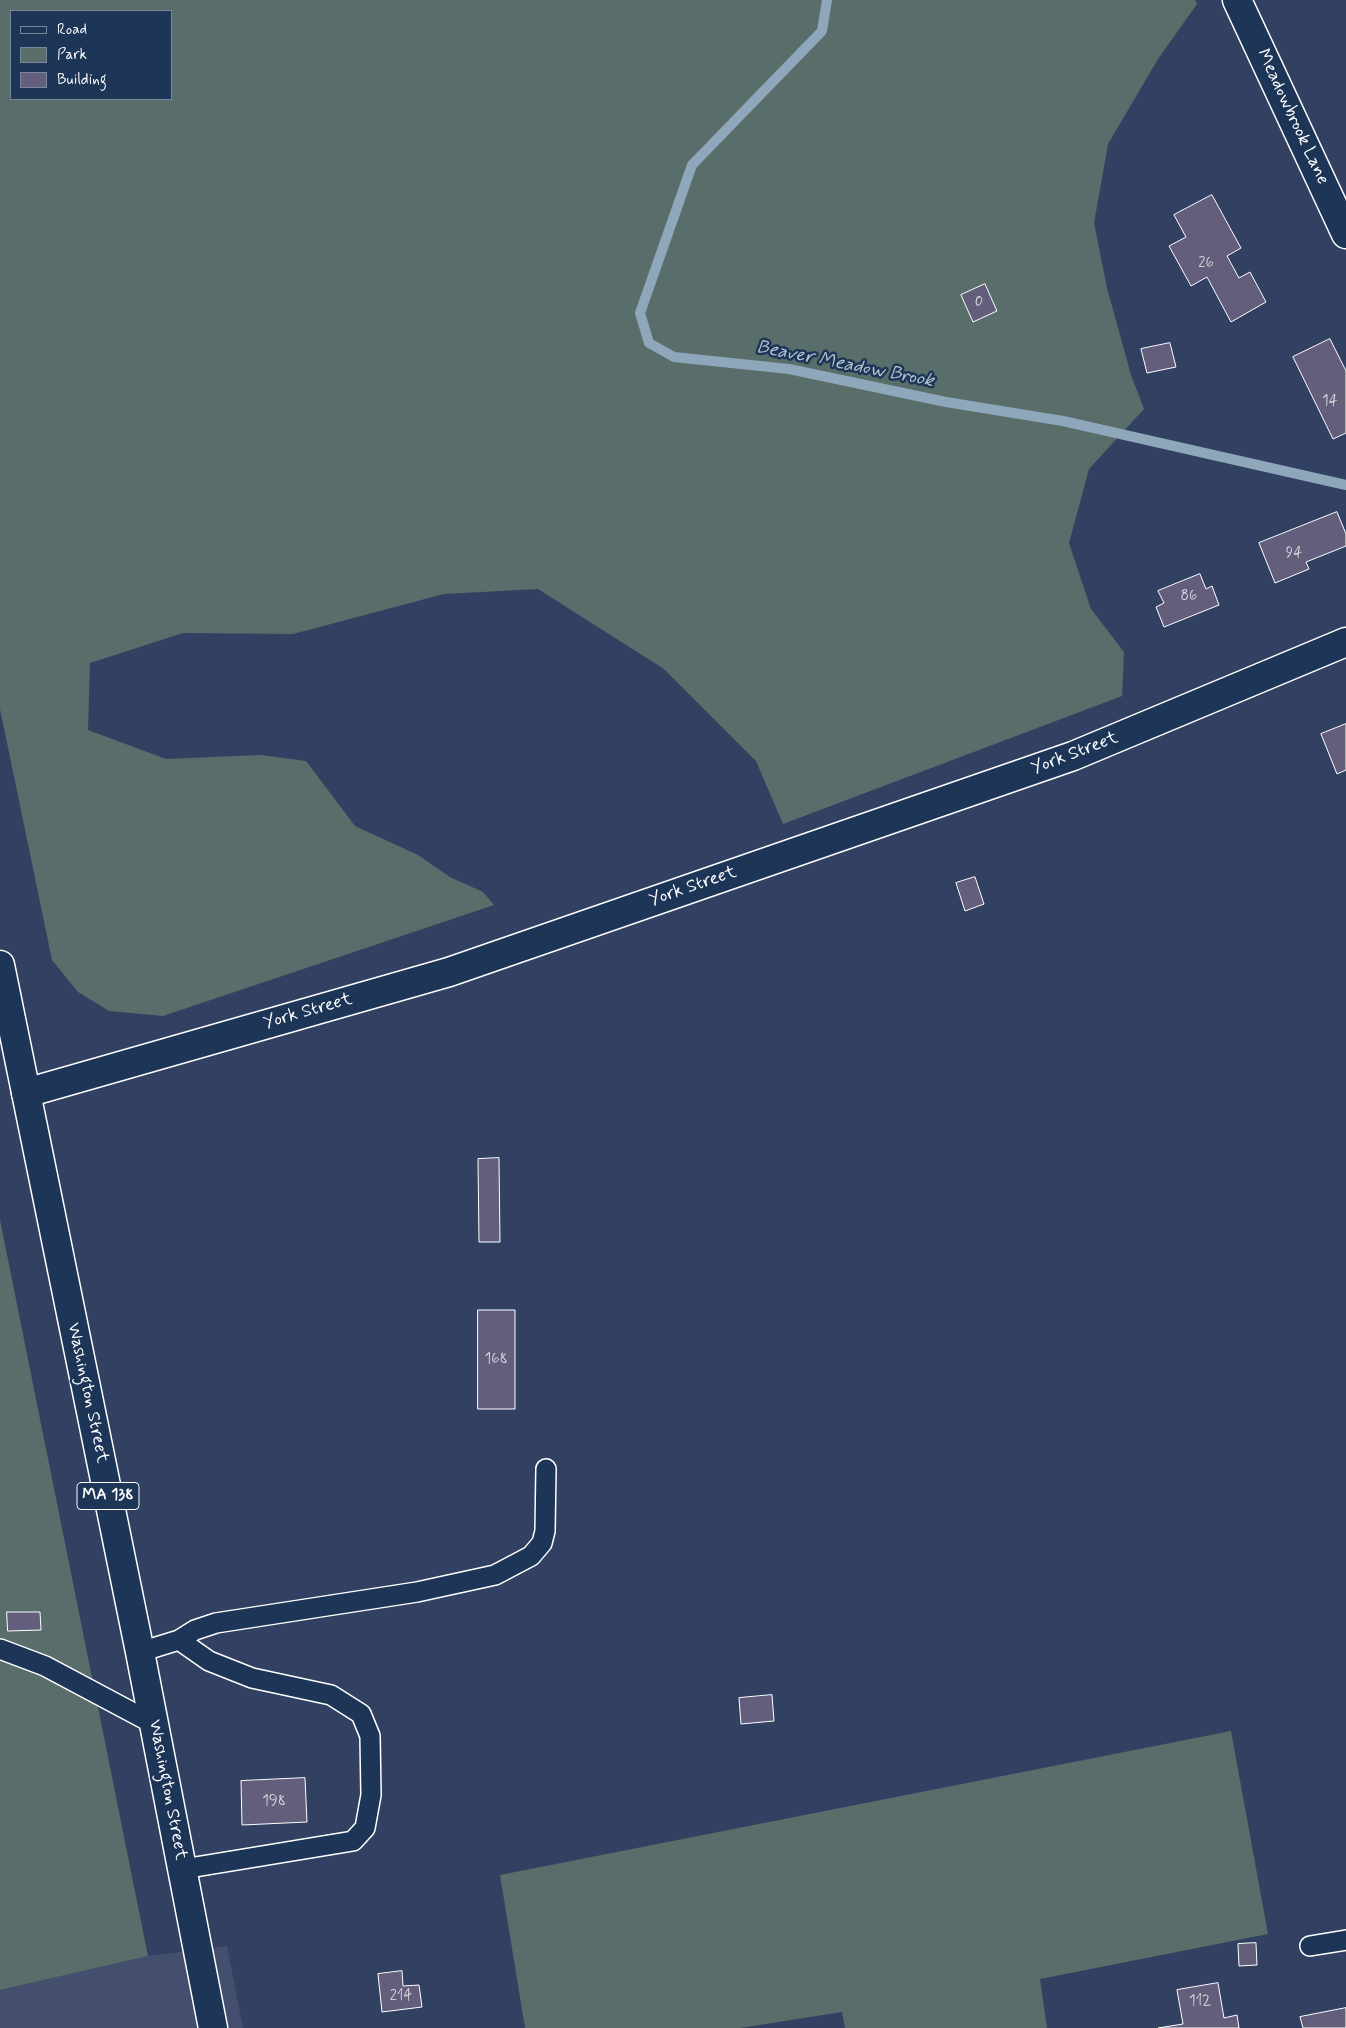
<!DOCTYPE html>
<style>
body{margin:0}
#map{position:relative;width:1346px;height:2028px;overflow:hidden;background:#324162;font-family:Mynerve,sans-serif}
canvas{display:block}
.legend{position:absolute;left:10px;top:10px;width:162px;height:90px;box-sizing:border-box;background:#1d3557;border:1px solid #77869a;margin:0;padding:6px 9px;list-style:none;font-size:15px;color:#fff}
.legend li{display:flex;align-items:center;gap:10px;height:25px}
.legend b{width:25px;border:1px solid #77869a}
</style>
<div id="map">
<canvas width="1346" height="2028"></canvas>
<ul class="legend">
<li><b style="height:6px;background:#1d3557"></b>Road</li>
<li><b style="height:14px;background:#596e6a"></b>Park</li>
<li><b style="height:14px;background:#625e7b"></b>Building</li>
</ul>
</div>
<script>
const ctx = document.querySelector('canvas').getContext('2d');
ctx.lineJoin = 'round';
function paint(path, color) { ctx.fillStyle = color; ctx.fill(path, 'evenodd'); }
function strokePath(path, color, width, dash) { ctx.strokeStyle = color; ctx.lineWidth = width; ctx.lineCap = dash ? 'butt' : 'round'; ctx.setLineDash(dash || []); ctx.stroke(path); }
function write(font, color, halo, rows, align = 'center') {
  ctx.font = font + ' Mynerve,sans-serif'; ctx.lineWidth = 5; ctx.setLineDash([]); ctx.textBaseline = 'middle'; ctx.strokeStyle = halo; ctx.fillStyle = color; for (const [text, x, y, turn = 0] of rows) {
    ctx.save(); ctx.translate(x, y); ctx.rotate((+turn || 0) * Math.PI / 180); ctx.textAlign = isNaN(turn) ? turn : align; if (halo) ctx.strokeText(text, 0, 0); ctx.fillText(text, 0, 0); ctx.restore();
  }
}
paint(new Path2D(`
 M227 1946 243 2028H0V1990L148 1956Z`), '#444e6d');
paint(new Path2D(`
 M0 0H1195L1197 4 1158 59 1108 144 1094 223 1107 288 1131 375 1144 409 1089 469 1069 543 1091 609 1124 652 1122 696 783 824 756 761 664 669 538 589 444 594 293 634 183 633 90 663 88 730 166 759 261 755 306 761 355 826 418 855 450 877 483 892 494 905 163 1016 109 1011 78 992 52 960 0 709ZM11 11H171V99H11Z
 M0 1220 148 1956 0 1990Z
 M1231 1731 1268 1934 1040 1979 1047 2028H845L842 2012 740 2028H525L500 1875Z`), '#596e6a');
strokePath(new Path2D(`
 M827 0 822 31 692 165 640 313 649 343 674 357 789 369 946 402 1063 421 1346 485`), '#8fa7ba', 10);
const building = new Path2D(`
 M1212 195 1241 248 1227 256 1239 278 1250 272 1266 302 1231 322 1207 277 1191 286 1169 246 1186 237 1174 215Z
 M985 284 997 311 973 322 961 295Z
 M1330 339 1346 371V433L1333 439 1293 357Z
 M1170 343 1176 367 1147 373 1141 349Z
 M1337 512 1346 534V546L1306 562 1309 569 1275 583 1259 543Z
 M1200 574 1206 589 1212 586 1219 605 1164 627 1156 607 1164 603 1158 591Z
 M1346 724V770L1337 774 1321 734Z
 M975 877 984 904 965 911 956 883Z
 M499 1158 500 1242H479L478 1159Z
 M478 1310H515V1409H478Z
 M7 1612H40L41 1630 8 1631Z
 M772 1695 774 1721 741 1724 739 1698Z
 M305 1778 307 1822 242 1825 241 1781Z
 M1256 1943 1257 1965 1239 1966 1238 1944Z
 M402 1971 403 1986 419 1985 422 2007 382 2012 378 1974Z
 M1218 1983 1224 2018 1237 2015 1239 2028H1158L1183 2024 1177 1990Z
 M1346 2008V2028H1303L1300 2017Z`);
paint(building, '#625e7b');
strokePath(building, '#fff', 1);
const lane = new Path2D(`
 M179 1640 209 1661 252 1678 331 1695 361 1714 370 1736 371 1795 365 1828 353 1841 183 1869
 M0 1649 45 1666 154 1724
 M140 1652 179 1640 195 1630 216 1623 417 1592 495 1575 531 1556 542 1543 545 1531 546 1469
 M1310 1946 1346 1940`);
const street = new Path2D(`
 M1237 0 1346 234`);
const secondary = new Path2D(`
 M26 1093 449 972 1073 756 1346 642`);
const primary = new Path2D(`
 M0 965 140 1652 213 2028`);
strokePath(lane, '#fff', 22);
strokePath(street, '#fff', 31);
strokePath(secondary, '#fff', 31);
strokePath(primary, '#fff', 31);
strokePath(lane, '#1d3557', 19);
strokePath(street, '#1d3557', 28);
strokePath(secondary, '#1d3557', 28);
strokePath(primary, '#1d3557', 28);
write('15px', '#d8d7de', null, [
 ["26",1206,264],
 ["0",979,303],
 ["14",1330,402],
 ["94",1294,554],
 ["86",1189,597],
 ["168",496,1360],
 ["198",274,1802],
 ["214",401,1997],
 ["112",1200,2002]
]);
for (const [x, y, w] of [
 [108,1496,62]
]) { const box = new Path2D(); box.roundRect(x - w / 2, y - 13.5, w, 27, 4); ctx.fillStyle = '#1d3557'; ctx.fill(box); strokePath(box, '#fff', 1); }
write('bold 16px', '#fff', null, [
 ["MA 138",108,1496]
]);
write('18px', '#fff', '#1d3557', [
 ["Meadowbrook Lane",1292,117,65],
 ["York Street",1075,754,-21],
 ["York Street",693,887,-19],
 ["York Street",308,1012,-16],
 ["Washington Street",87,1393,78],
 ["Washington Street",167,1790,79]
]);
write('italic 19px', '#b4c4d1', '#1d3557', [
 ["Beaver Meadow Brook",845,365,11]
]);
</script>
